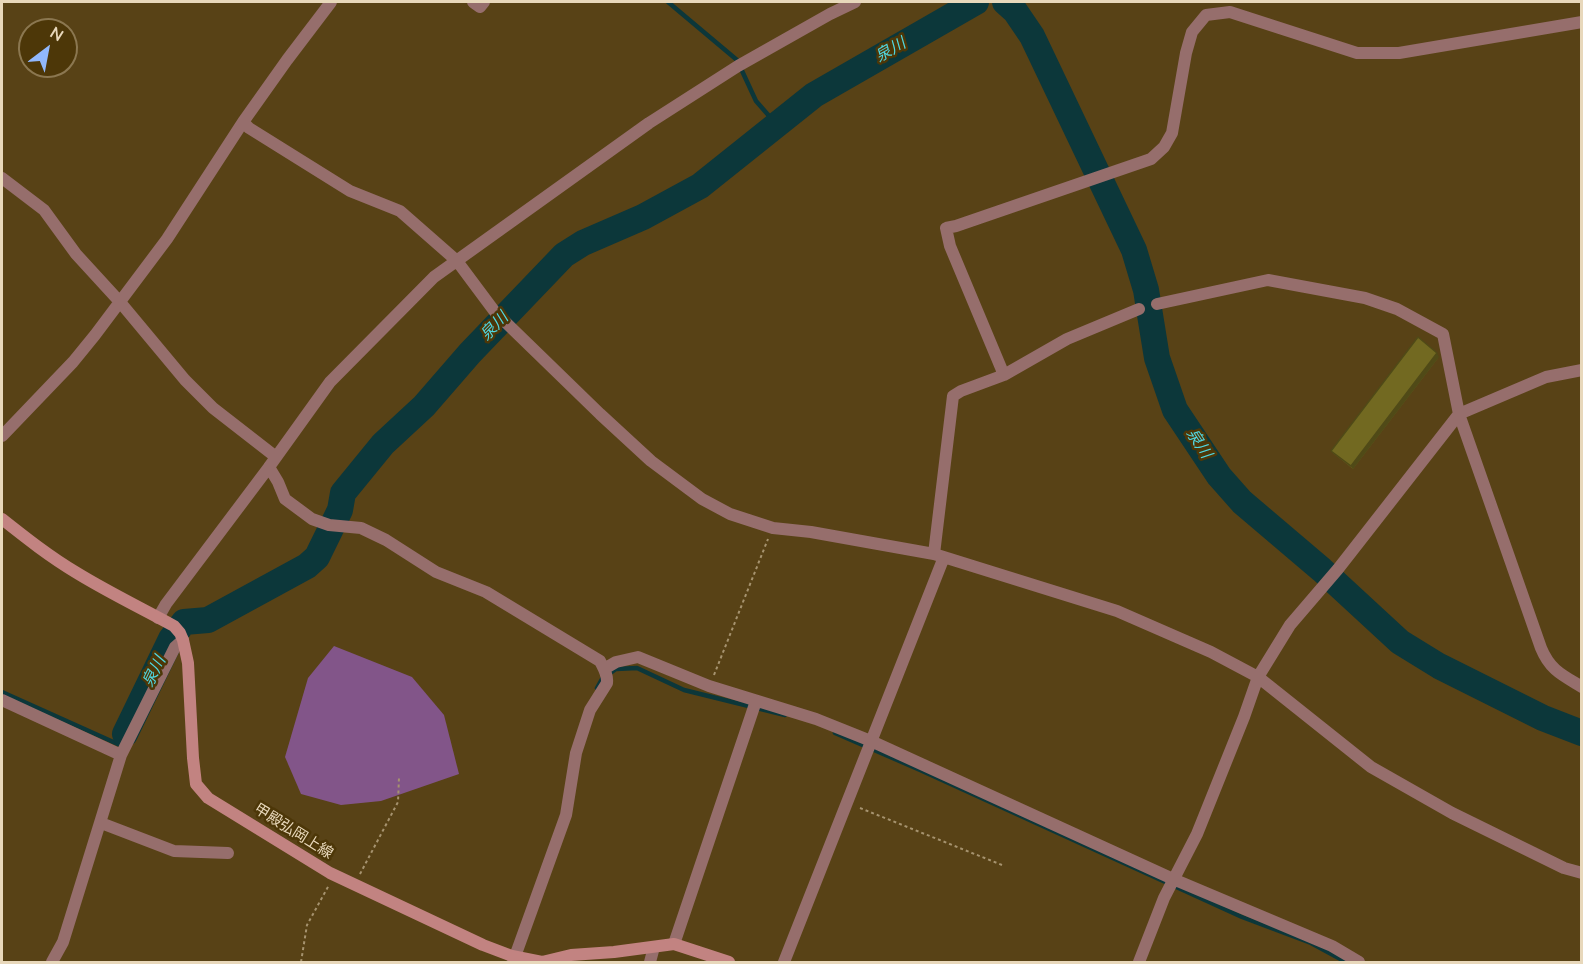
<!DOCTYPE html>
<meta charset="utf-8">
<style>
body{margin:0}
#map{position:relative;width:1583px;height:964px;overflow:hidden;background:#584216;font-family:"Nunito Sans",sans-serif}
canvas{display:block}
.frame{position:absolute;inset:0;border:3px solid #e8d8bb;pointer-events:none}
.north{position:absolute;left:18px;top:18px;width:60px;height:60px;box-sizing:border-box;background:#4d3708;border:2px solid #8b7750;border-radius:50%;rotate:32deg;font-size:16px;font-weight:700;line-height:24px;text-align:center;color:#e8d8bb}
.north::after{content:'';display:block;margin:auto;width:21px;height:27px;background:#91b8fd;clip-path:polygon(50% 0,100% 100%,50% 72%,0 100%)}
</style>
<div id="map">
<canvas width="1583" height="964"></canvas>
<div class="frame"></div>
<div class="north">N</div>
</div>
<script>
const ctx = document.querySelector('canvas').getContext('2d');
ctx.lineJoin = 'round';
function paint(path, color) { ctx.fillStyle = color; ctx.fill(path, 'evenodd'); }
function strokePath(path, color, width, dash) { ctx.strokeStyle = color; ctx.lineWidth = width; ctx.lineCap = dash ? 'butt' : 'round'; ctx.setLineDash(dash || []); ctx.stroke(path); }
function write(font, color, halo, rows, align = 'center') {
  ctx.font = font + ' "Nunito Sans","Noto Sans JP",sans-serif'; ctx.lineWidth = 5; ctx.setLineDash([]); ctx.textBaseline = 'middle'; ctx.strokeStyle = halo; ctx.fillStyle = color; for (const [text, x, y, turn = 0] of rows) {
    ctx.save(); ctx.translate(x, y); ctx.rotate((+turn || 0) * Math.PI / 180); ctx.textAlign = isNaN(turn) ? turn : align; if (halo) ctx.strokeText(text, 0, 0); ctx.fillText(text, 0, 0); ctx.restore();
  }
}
paint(new Path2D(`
 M334 646 412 677 444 715 459 774 381 801 341 805 301 794 285 757 308 678Z`), '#825589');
strokePath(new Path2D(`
 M668 2 737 60 756 101 777 125
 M597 688 602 679 616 669 637 668 684 690 785 715
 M2 692 120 745
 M835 733 920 770 1242 917 1311 943 1346 962`), '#0c373a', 4.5);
strokePath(new Path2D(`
 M1005 2 1015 11 1032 36 1134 250 1146 290 1157 358 1175 410 1219 476 1242 502 1322 570 1400 642 1439 666 1543 718 1582 733
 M125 734 171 639 184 622 208 620 307 566 317 557 340 510 343 493 383 444 424 406 470 353 564 255 583 243 643 217 700 186 814 95 976 2`), '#0c373a', 26);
strokePath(new Path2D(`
 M714 675 768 539
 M860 808 1002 865
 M360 874 398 802 399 777
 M301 962 307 925 329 885`), '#a6936f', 2, [3, 3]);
strokePath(new Path2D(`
 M473 2 480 7 484 2
 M243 122 249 128 350 191 400 211 457 261 495 312 600 414 651 461 702 499 730 514 773 528 811 532 934 554 1117 611 1211 652 1258 677 1371 767 1452 813 1564 868 1582 873
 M2 178 44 210 76 254 120 302 185 380 213 408 276 457
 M1157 304 1268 280 1365 298 1397 309 1443 334 1459 414 1541 648C1550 670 1562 675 1582 687
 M1004 375 950 246 946 228 956 226 1151 159 1164 147 1172 133 1186 53 1192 32 1206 15 1230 12 1357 53H1399L1582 22
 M2 436 73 362 95 335 167 239 243 122 287 60 331 2
 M269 467 278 482 285 499 312 519 329 525 361 528 386 540 436 572 486 592 600 661C604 669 608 675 607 683L590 710 576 753 566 815 513 962
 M934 554 953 396 961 391 1004 375 1067 339 1139 309
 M158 618 166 604 269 467 330 382 434 277 649 123 738 66 830 14 855 2
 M604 669 616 662 638 657 709 686 816 719 871 741 1173 879 1332 946 1359 962
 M2 700 121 755 175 647 183 640
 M101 823 174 851 228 853
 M674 944 756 701
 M52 962 63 942 121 755
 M650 962 654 947
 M784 962 944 557
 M1139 962 1164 898 1197 834 1244 717 1258 677 1290 625 1338 569 1459 414 1546 377 1582 370`), '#966e6c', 12);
strokePath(new Path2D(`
 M2 519C26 538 50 557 77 573 108 592 141 608 174 626L180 633 183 640 188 663 193 758 196 784 208 798 330 873 483 945 512 956 542 962 571 955 614 952 674 944 729 962`), '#c28381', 12);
paint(new Path2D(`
 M1439 357 1353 469 1334 454 1331 451Z`), '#625a1c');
paint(new Path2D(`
 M1437 353 1439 357 1353 469 1351 466Z`), '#504a17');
const building = new Path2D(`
 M1418 337 1437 353 1351 466 1331 451Z`);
paint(building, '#726921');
strokePath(building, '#504a17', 1.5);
write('15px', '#e8d8bb', '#4d3708', [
 ["甲殿弘岡上線",293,832,32]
]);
write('italic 16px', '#50d7e1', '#4d3708', [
 ["泉川",891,51,-30],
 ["泉川",495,327,-46],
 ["泉川",1198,444,57],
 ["泉川",155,672,-64]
]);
</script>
